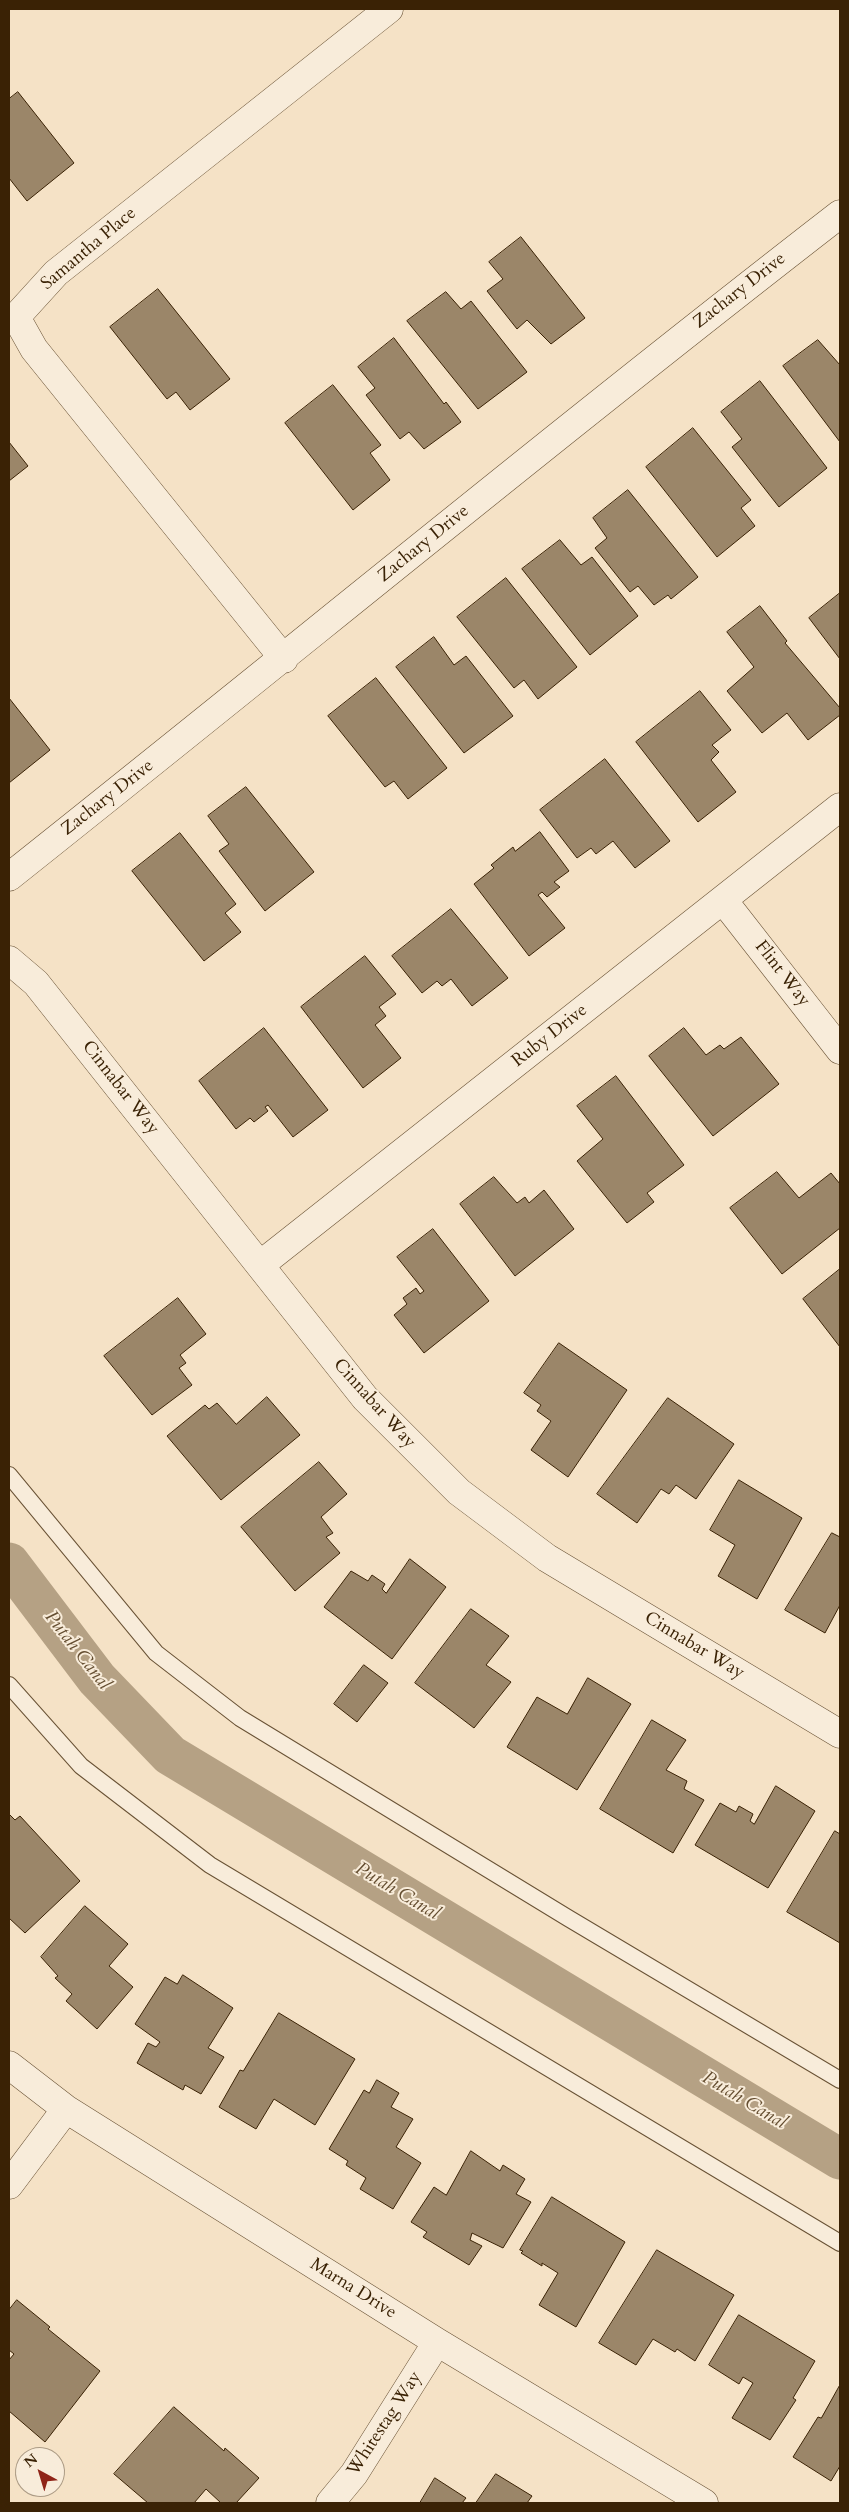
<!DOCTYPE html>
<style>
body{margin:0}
#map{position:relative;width:849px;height:2512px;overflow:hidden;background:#f5e2c6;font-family:Cardo,serif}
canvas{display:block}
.frame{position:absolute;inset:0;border:10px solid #3a2205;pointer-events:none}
.north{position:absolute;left:15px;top:2447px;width:50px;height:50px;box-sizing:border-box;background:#f8ecda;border:1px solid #ac9b85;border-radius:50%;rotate:321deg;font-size:14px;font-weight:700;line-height:20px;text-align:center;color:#3a2205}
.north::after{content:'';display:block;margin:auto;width:18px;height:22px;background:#8f2418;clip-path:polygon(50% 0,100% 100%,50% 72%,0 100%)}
</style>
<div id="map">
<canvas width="849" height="2512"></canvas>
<div class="frame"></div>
<div class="north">N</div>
</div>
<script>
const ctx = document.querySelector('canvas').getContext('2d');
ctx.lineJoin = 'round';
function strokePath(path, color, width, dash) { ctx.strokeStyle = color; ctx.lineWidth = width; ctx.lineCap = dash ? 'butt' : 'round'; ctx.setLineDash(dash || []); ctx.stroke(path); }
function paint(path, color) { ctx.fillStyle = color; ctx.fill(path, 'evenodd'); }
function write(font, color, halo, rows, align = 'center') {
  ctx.font = font + ' Cardo,serif'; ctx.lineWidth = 4; ctx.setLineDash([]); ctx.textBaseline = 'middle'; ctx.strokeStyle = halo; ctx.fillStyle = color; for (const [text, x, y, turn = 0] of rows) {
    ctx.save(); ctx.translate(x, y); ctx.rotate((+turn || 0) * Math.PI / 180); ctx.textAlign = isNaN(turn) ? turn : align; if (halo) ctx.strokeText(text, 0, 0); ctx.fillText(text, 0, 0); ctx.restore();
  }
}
strokePath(new Path2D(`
 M9 1563 97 1679 170 1755 840 2159`), '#b5a184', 41);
const building = new Path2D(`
 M18 92 74 163 27 201 9 178V99Z
 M521 237 585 318 551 344 527 320 517 329 487 291 503 279 489 262Z
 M158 289 230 379 190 410 176 392 167 399 110 327Z
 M446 292 461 309 471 301 527 372 478 409 407 321Z
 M394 338 444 404 446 402 461 422 424 449 409 432 400 439 366 395 375 388 358 367Z
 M818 340 840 365V442L783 366Z
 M760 381 827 468 779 507 732 447 742 439 721 412Z
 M333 385 381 445 370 453 390 480 353 510 285 423Z
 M693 428 751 500 741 508 755 526 717 557 646 467Z
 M9 442 28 466 9 481Z
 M628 490 698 577 671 599 668 595 654 605 638 586 630 592 595 548 607 538 593 518Z
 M560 540 581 565 592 557 638 616 590 655 522 569Z
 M506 578 577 667 538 699 524 680 514 688 457 617Z
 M840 593V659L809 618Z
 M760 606 787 641 785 643 840 708V715L808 740 787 713 762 733 727 691 754 667 727 632Z
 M434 637 454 665 466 656 513 716 464 753 396 667Z
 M376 678 447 768 408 799 394 781 385 787 328 716Z
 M700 691 731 730 712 745 719 752 711 760 736 792 698 822 636 742Z
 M9 698 50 750 9 783Z
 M605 759 670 841 635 868 613 841 596 854 591 848 577 858 540 810Z
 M246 787 314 872 265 911 219 851 229 844 208 816Z
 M540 832 569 871 554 882 560 887 547 897 542 892 538 895 565 928 529 956 474 884 494 868 491 865 513 847 515 851Z
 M180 833 236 904 225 913 241 932 204 961 132 871Z
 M451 909 508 978 472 1006 451 979 442 986 437 981 422 993 392 956Z
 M365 956 396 994 379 1007 386 1016 375 1025 401 1058 363 1088 301 1007Z
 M264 1028 328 1110 293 1137 268 1105 265 1107 268 1111 254 1122 250 1118 236 1129 199 1081Z
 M684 1028 706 1055 720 1045 724 1049 741 1037 779 1084 713 1136 649 1056Z
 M616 1076 684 1165 647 1193 654 1202 627 1223 577 1161 603 1139 577 1106Z
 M777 1172 799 1198 831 1173 840 1184V1228L782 1274 730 1208Z
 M494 1177 517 1203 525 1197 529 1203 544 1190 574 1229 515 1276 460 1204Z
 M433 1229 489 1301 424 1353 394 1315 407 1304 403 1298 416 1288 420 1294 424 1291 397 1257Z
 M840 1269V1347L803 1299Z
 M178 1298 206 1334 180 1355 186 1363 179 1368 192 1385 152 1415 104 1356Z
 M559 1343 627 1390 568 1477 531 1450 551 1421 537 1411 541 1405 524 1393Z
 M267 1397 300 1435 221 1500 167 1436 205 1405 209 1409 217 1403 236 1424Z
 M668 1398 734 1444 696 1499 676 1485 669 1494 661 1489 637 1523 597 1494Z
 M319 1462 347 1494 321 1517 333 1533 326 1537 340 1553 295 1591 241 1527Z
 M739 1480 802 1518 757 1599 718 1576 735 1545 710 1530Z
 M832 1533 840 1537V1605L825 1633 785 1610Z
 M410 1559 446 1587 392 1659 324 1607 351 1571 368 1581 372 1575 385 1584 382 1589 386 1593Z
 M471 1609 509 1636 486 1665 511 1682 474 1728 415 1683Z
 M364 1665 388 1683 357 1722 334 1704Z
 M588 1678 631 1704 577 1790 507 1747 537 1697 567 1714Z
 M652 1720 686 1740 666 1770 687 1781 684 1789 704 1800 673 1853 600 1809Z
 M776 1786 815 1811 768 1888 695 1845 720 1803 736 1812 739 1806 753 1814 750 1821 754 1824Z
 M9 1814 15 1820 20 1816 80 1881 25 1933 9 1918Z
 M835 1831 840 1834V1943L787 1912Z
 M85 1906 128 1944 109 1966 133 1987 97 2029 66 2001 72 1994 55 1978 58 1976 41 1957Z
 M183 1975 233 2008 208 2048 224 2057 201 2094 185 2085 183 2090 137 2063 148 2043 156 2047 160 2042 135 2024 165 1977 177 1984Z
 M279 2013 355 2059 315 2125 274 2099 256 2129 219 2107 240 2070 243 2071Z
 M377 2080 399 2093 391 2107 413 2119 396 2147 421 2163 393 2209 360 2189 366 2178 346 2165 348 2161 329 2149 364 2090 369 2093Z
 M471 2151 500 2171 503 2165 525 2179 516 2194 531 2202 503 2248 472 2233 470 2240 482 2246 469 2265 423 2237 427 2232 411 2222 434 2187 446 2195Z
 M552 2197 625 2242 576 2327 539 2305 558 2273 542 2263V2266L521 2253 523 2251 520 2250Z
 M657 2250 734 2295 695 2361 677 2349 675 2352 653 2339 636 2365 599 2343Z
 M17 2300 50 2327 48 2329 100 2371 45 2442 9 2411V2360L14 2354 9 2350V2310Z
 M739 2315 815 2361 793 2398 796 2400 770 2440 732 2418 753 2383 743 2377 739 2384 709 2365Z
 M840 2385V2466L831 2481 793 2457 818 2417 821 2418Z
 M174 2407 224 2451 225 2448 259 2478 236 2503H221L206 2489 194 2503H148L114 2474Z
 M496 2474 532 2496 527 2503H476Z
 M435 2478 466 2498 462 2503H420Z`);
paint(building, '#9b8669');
strokePath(building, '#3a2205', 1);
const service = new Path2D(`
 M9 1475 156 1653 240 1718 568 1918 840 2080
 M9 1685 81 1766 210 1865 840 2243`);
const minor = new Path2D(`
 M284 659 34 349 16 317 56 273 389 9
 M9 877C287 656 560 431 840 214
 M723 900 840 1050
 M9 960 36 983 365 1398 459 1492 547 1558 840 1734
 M260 1265 840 807
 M9 2065 66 2109 437 2342 704 2503
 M9 2185 66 2109
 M330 2503 354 2474 437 2342`);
strokePath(service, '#695235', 18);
strokePath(minor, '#695235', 29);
strokePath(service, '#f8ecda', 16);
strokePath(minor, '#f8ecda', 28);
write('18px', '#3a2205', '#f8ecda', [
 ["Samantha Place",89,249,-40],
 ["Zachary Drive",740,291,-38],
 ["Zachary Drive",424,544,-39],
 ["Zachary Drive",108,798,-38],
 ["Flint Way",782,974,52],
 ["Ruby Drive",550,1036,-38],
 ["Cinnabar Way",120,1088,52],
 ["Cinnabar Way",374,1404,48],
 ["Cinnabar Way",694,1646,31],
 ["Marna Drive",353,2289,32],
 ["Whitestag Way",385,2424,-57]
]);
write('italic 19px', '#654e31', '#f8ecda', [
 ["Putah Canal",77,1651,52],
 ["Putah Canal",397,1892,31],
 ["Putah Canal",744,2101,31]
]);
</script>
